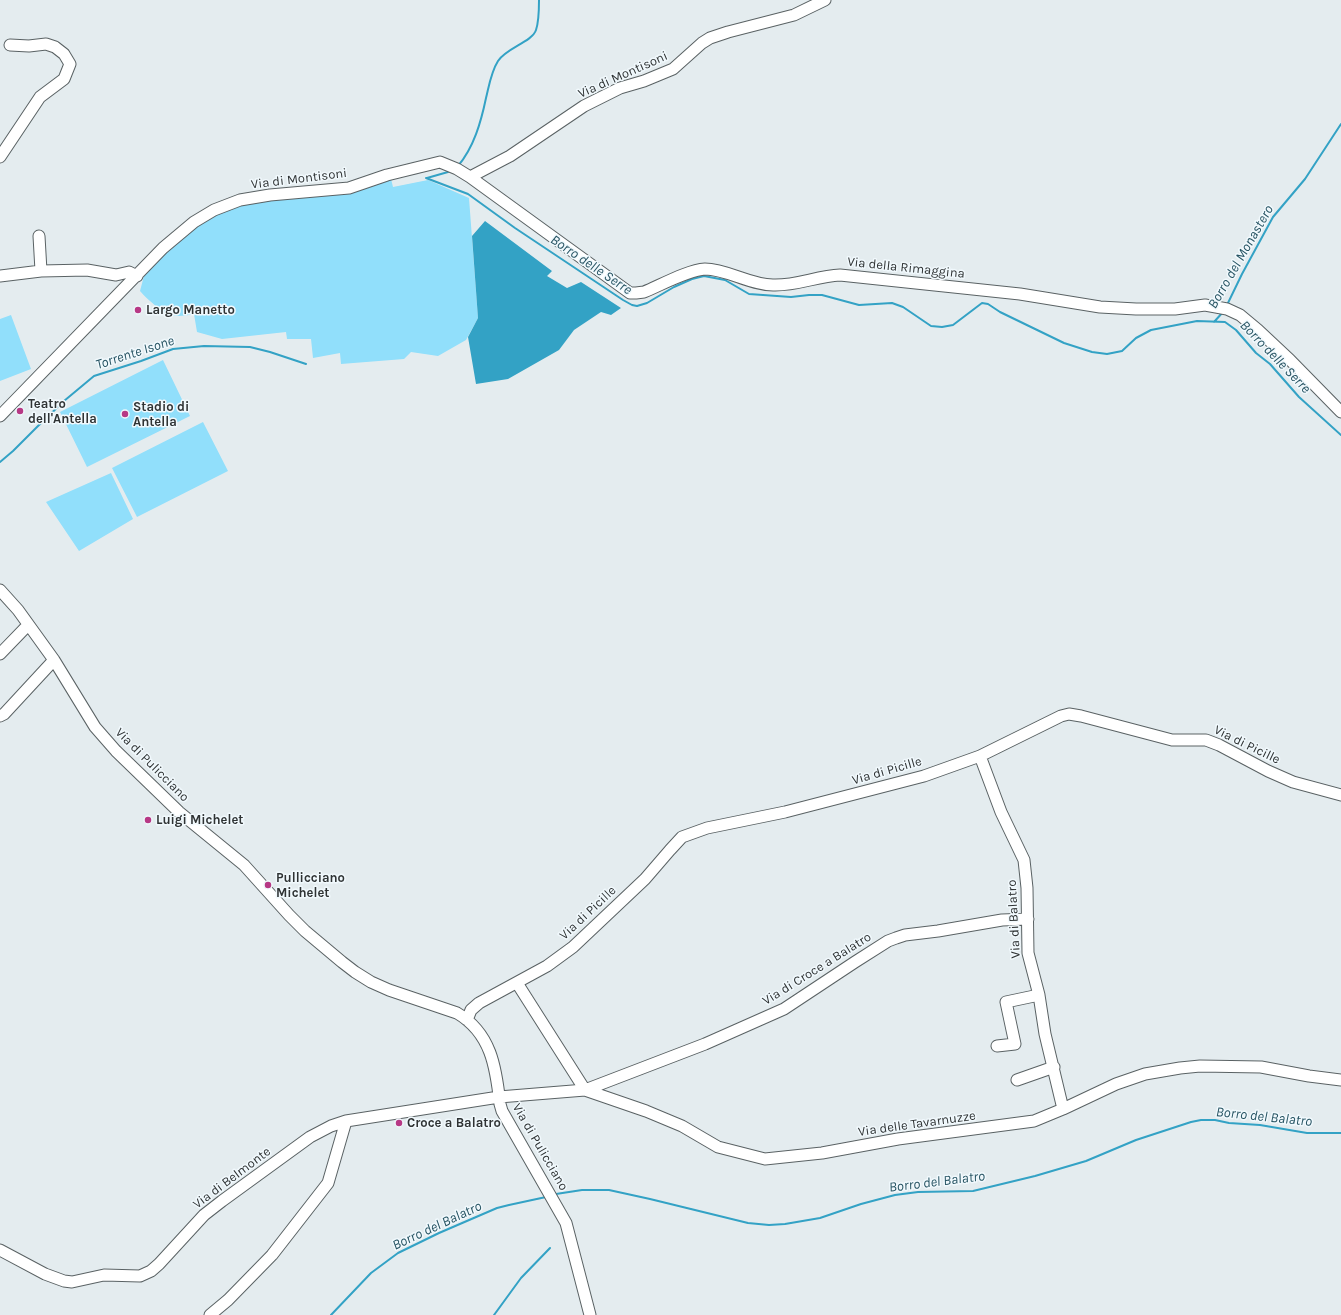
<!DOCTYPE html>
<style>
body{margin:0}
canvas{display:block;background:#e4ecef}
</style>
<canvas width="1341" height="1315"></canvas>
<script>
const ctx = document.querySelector('canvas').getContext('2d');
ctx.lineJoin = 'round';
function paint(path, color) { ctx.fillStyle = color; ctx.fill(path, 'evenodd'); }
function strokePath(path, color, width, dash) { ctx.strokeStyle = color; ctx.lineWidth = width; ctx.lineCap = dash ? 'butt' : 'round'; ctx.setLineDash(dash || []); ctx.stroke(path); }
function write(font, color, halo, rows, align = 'center') {
  ctx.font = font + ' Karla,sans-serif'; ctx.lineWidth = 3; ctx.setLineDash([]); ctx.textBaseline = 'middle'; ctx.strokeStyle = halo; ctx.fillStyle = color; for (const [text, x, y, turn = 0] of rows) {
    ctx.save(); ctx.translate(x, y); ctx.rotate((+turn || 0) * Math.PI / 180); ctx.textAlign = isNaN(turn) ? turn : align; if (halo) ctx.strokeText(text, 0, 0); ctx.fillText(text, 0, 0); ctx.restore();
  }
}
paint(new Path2D(`
 M391 179 393 187 428 180 469 198 478 318 466 340 438 356 411 352 404 359 341 364 340 353 313 358 311 339H287L286 332 222 339 197 332 194 314C189 315 183 316 178 316 165 316 148 300 140 291L145 272 167 250 208 217 233 207Z
 M11 315 31 369 0 381V319Z
 M163 360 190 416 87 467 60 412Z
 M203 422 228 471 137 517 112 468Z
 M111 473 133 519 79 551 46 502Z`), '#91dffb');
paint(new Path2D(`
 M485 221 552 271 547 276 567 288 581 282 621 308 611 315 601 312 574 330 559 350 508 379 476 384 468 337 478 318 472 236Z`), '#33a2c5');
strokePath(new Path2D(`
 M458 166C474 147 481 122 486 98 489 86 491 72 498 61 506 48 532 42 536 30 539 21 539 10 539 0
 M426 178 468 194 515 228 623 300 632 305 637 306 647 303 674 287 692 279 704 276 725 280 749 294 791 297 809 295H822L859 305 892 303 903 307 931 326 942 327 953 325 982 303 988 304 1000 312 1064 343 1092 352 1107 354 1122 351 1136 338 1151 330 1197 321 1225 322 1236 330 1256 353 1270 364 1299 397 1341 435
 M427 178 448 172 451 170
 M1227 305 1242 274 1273 217 1305 179 1341 124
 M1214 322 1223 312
 M0 462 13 451 38 426 64 401 94 376 141 361 173 349 204 346 250 347 270 352 306 364
 M556 1194 582 1190H609L650 1199 748 1223 769 1225 785 1224 820 1218 861 1204 895 1195 918 1192 973 1191 1035 1176 1086 1161 1136 1140 1191 1122 1201 1120H1215L1229 1123 1260 1125 1307 1133H1341
 M331 1315 371 1273 398 1253 439 1233 497 1208 509 1205 546 1197
 M494 1315 521 1278 550 1248`), '#33a2c5', 2);
const minor = new Path2D(`
 M0 157 40 97 64 79 70 64 64 54 55 47 46 44 29 46 10 45
 M470 177 510 156 584 106 620 88 644 81 673 69 702 43 710 38 728 32 794 15 825 0
 M39 236 41 271
 M0 276 41 271 87 270 116 275 129 272 137 276
 M0 416 163 248 194 222 214 210 240 200 270 195 349 188 387 175 440 162 457 169 470 177 630 293H636L644 292C661 285 688 270 705 269 727 269 750 285 773 285 796 286 817 276 840 275L1020 294 1100 307 1136 309H1175L1205 305 1227 309 1240 315 1258 330 1290 360 1341 412
 M0 590 18 610 54 660 95 727 116 751 179 812 244 865 289 915 305 931 342 962 355 972 371 982 389 990 457 1013C491 1033 496 1067 500 1104L502 1111 566 1223 590 1315
 M0 654 28 625
 M0 716 4 714 54 660
 M980 756 1001 812 1024 860 1027 888 1028 953 1039 995 1045 1034 1063 1109
 M517 983 585 1090
 M467 1020 471 1010 479 1003 547 966 573 947 645 879 670 850 682 837 707 828 785 812 924 776 980 756 1061 716 1069 714 1081 716 1172 740H1206L1219 745 1268 771 1293 782 1341 795
 M997 1046 1015 1044 1006 1002 1039 995
 M1017 1080 1054 1067
 M585 1090 705 1044 784 1009 855 962 888 941 896 938 905 935 938 931 1002 920 1028 919
 M0 1250 45 1274 64 1281 72 1282 104 1275 140 1276 151 1271 159 1264 204 1215 222 1201 310 1137 331 1126 346 1121 499 1097 585 1090 646 1111 682 1126 718 1147 765 1159 822 1153 898 1139 1034 1121 1063 1109 1116 1084 1145 1074 1180 1068 1200 1066 1261 1067 1309 1076 1341 1080
 M210 1315 228 1300 272 1255 328 1183 346 1121`);
strokePath(minor, '#5a6264', 13);
strokePath(minor, '#fff', 11);
for (const [x, y, r, color] of [
 [138,310,4,"#b73885"],
 [20,411,4,"#b73885"],
 [125,414,4,"#b73885"],
 [148,820,4,"#b73885"],
 [268,885,4,"#b73885"],
 [399,1123,4,"#b73885"]
]) { const dot = new Path2D(); dot.arc(x, y, r, 0, 2 * Math.PI); ctx.fillStyle = color; ctx.fill(dot); strokePath(dot, '#f1f9fd', 1.5); }
write('13px', '#2f3334', '#f1f9fd', [
 ["Via di Montisoni",623,75,-24],
 ["Via di Montisoni",299,179,-7],
 ["Via della Rimaggina",906,268,6],
 ["Via di Picille",1247,745,26],
 ["Via di Pulicciano",152,765,45],
 ["Via di Picille",887,771,-16],
 ["Via di Picille",588,913,-43],
 ["Via di Balatro",1014,919,-93],
 ["Via di Croce a Balatro",817,969,-32],
 ["Via delle Tavarnuzze",917,1124,-8],
 ["Via di Pulicciano",540,1147,60],
 ["Via di Belmonte",232,1178,-37]
]);
write('bold 13px', '#2f3334', '#f1f9fd', [
 ["Largo Manetto",146,310],
 ["Teatro",28,404],
 ["dell'Antella",28,419],
 ["Stadio di",133,407],
 ["Antella",133,422],
 ["Luigi Michelet",156,820],
 ["Pullicciano",276,878],
 ["Michelet",276,893],
 ["Croce a Balatro",407,1123]
], 'left');
write('italic 14px', '#265362', '#f1f9fd', [
 ["Borro del Monastero",1241,257,-60],
 ["Borro delle Serre",591,265,34],
 ["Torrente Isone",135,353,-18],
 ["Borro delle Serre",1275,357,46],
 ["Borro del Balatro",1264,1117,6],
 ["Borro del Balatro",937,1182,-7],
 ["Borro del Balatro",437,1226,-25]
]);
</script>
